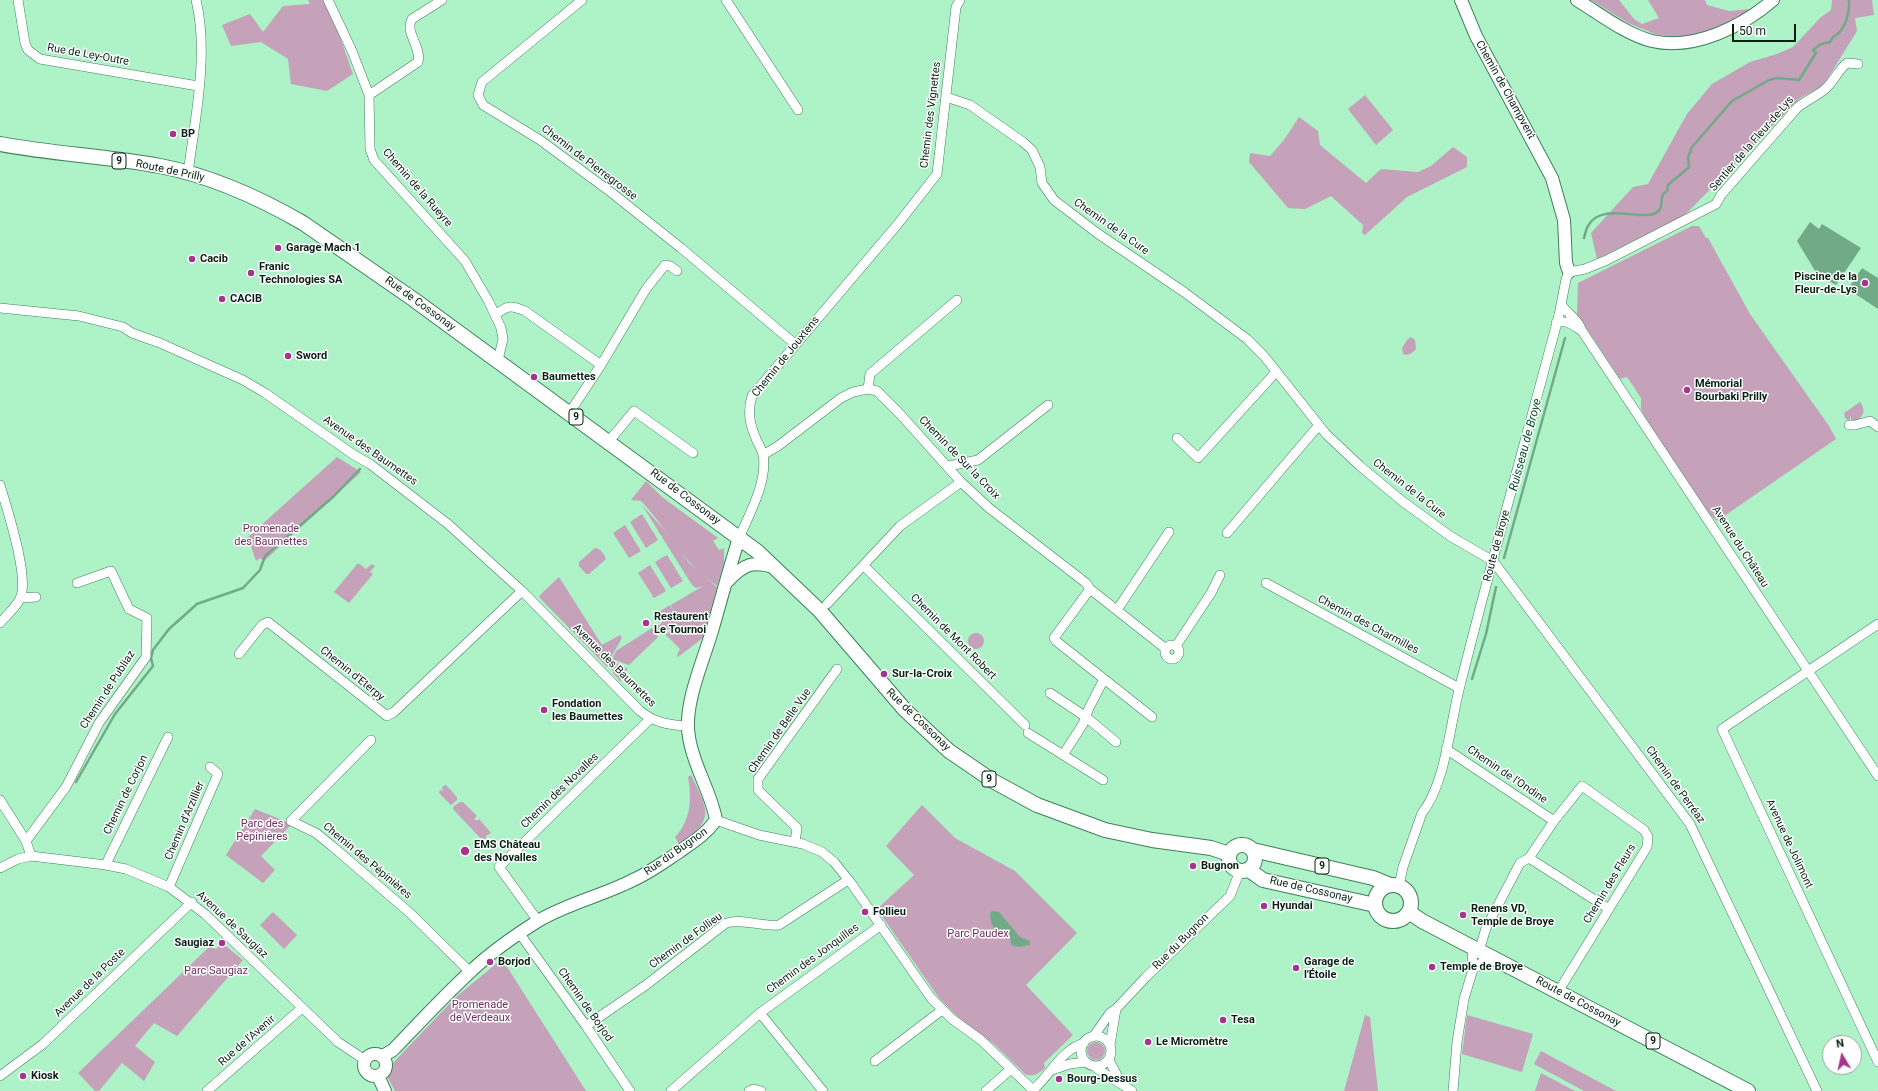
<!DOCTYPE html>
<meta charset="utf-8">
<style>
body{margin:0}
#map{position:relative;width:1878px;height:1091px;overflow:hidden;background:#aef2c8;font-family:Roboto,sans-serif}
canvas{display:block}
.north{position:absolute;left:1822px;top:1035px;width:40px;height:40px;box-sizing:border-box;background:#fff;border:1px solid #9ba7a1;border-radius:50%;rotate:351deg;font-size:11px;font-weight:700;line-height:16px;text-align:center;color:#062213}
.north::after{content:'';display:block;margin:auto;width:14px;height:18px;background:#a6348f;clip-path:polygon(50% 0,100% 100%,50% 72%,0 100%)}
.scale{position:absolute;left:1732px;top:24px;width:64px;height:18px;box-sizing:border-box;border:2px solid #062213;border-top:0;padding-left:5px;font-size:12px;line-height:14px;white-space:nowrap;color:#062213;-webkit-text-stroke:3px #fff;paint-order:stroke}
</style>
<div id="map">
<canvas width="1878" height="1091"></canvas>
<div class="north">N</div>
<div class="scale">50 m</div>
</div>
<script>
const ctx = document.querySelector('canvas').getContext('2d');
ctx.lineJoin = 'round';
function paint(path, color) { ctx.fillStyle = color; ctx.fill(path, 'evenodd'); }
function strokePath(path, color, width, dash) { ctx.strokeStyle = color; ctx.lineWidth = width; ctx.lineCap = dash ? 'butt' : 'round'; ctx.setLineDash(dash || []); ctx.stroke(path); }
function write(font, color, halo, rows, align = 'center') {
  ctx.font = font + ' Roboto,sans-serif'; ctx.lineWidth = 3; ctx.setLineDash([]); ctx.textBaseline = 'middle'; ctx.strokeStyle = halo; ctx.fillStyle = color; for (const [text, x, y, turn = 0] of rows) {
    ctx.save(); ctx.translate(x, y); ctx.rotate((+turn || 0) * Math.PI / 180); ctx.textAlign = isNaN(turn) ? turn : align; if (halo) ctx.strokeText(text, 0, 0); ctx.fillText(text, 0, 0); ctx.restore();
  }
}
paint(new Path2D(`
 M308 0H327L353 74 327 91 291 84 288 59 261 42 231 46 222 25 250 14 263 32 283 6 310 4Z
 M1591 0H1619L1634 19 1642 24 1659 18 1648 0H1705L1707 5 1729 11 1751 9 1730 26 1679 38 1655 34 1628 23Z
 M1832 0H1872L1874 15 1855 18 1857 31 1823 86 1800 98 1684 216 1597 259 1591 233 1633 187 1648 184 1687 114 1712 84 1750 62 1777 54 1793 47 1820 18 1831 10Z
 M1365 95 1393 130 1376 145 1348 109Z
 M1299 117 1318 131 1320 145 1366 183 1381 169 1418 172 1431 166 1453 147 1467 157V167L1407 197 1365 235 1362 233 1363 225 1331 196 1305 209 1288 208 1249 162 1250 153 1270 156 1284 140Z
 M1692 226H1699L1706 238H1708L1750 314 1829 426 1836 439 1717 521 1710 515 1646 420 1641 409V398L1627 377 1620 379 1577 314 1578 283Z
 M1411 337 1415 340 1416 349C1413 353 1407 356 1403 354L1402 348 1407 340Z
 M1860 402C1868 412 1861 420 1851 422V417H1850V421L1845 418 1844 413Z
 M337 457 361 472 264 561 260 558 256 561 248 537Z
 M646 481 662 497 718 538 713 541 719 550 724 548V564L717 586C704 576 691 566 681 552 668 535 656 517 641 501L631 500Z
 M642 505 667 533 689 563 717 587 705 631 681 632 667 629 662 634 658 633 655 628 661 624 663 620 661 617 659 618 657 613 670 605 674 612 671 605 703 586 696 588 692 585Z
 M642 514 658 540 646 548 630 522Z
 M625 525 641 551 629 558 613 533Z
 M595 548C600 548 605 555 606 559L589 574H586L579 566V562Z
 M667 555 683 581 671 588 655 562Z
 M358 563 366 569 372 564 375 566 370 572 373 574 349 603 334 592Z
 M650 565 666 591 654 598 638 573Z
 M559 577 602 645 620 635 622 638 609 661 607 667 539 597 540 595Z
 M652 628 658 637 629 665 612 659 616 651Z
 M672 631 681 635 705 633 704 637 678 657 677 655 680 649 665 634Z
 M968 641a8 8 0 1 1 16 0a8 8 0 1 1-16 0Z
 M613 661 628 669 623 673 627 678 620 681 613 673 611 662Z
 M691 775C708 810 716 820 679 844L675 837C691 821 692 798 688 777Z
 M446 785 457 797V800L451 805 439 793 440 790 443 791 442 787Z
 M460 802H463L477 816 474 819 477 821 479 819 491 833 486 836V838L483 841 453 809 454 806Z
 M922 805 955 838 1015 871 1077 933 1026 985 1073 1035 1044 1063 1045 1068C1039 1073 1034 1078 1025 1074L995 1045 960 1019 939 998 877 909 914 875 886 846Z
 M255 809 292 824 261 856 275 870 263 883 226 855Z
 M273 912 297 935 284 949 260 925Z
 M222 943 243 960 177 1036 154 1023 135 1046 155 1062 144 1081 122 1063 99 1091H95L78 1073 210 946 216 949Z
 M502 959 586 1091H395L387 1076 392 1064 456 997Z
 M1365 1015 1370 1017 1378 1091H1344Z
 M1467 1015 1533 1034 1522 1072 1462 1054Z
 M1087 1051a9 9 0 1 1 18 0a9 9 0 1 1-18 0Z
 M1541 1051 1616 1091H1584L1534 1064Z
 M1541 1073 1575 1091H1535Z`), '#c5a1ba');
paint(new Path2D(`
 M1810 222 1819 229 1822 224 1861 248 1836 285 1817 274 1797 241Z
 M1862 268 1878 278V309L1848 289Z
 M992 911 999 912 1020 937 1030 941V945L1018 947 1011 945 1010 935 1007 932 996 930C992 926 990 919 990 913Z`), '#71aa87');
strokePath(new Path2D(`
 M1584 238C1585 234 1586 229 1588 226 1602 199 1650 226 1660 209 1662 205 1661 198 1663 194L1667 191 1668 185C1674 179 1682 174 1689 167L1688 157 1692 147 1732 101 1769 80 1777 78 1799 80 1814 56 1816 53 1813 50 1821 44 1830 42 1833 37C1845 32 1850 12 1849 0
 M1504 558 1565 338
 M1472 679 1486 634 1496 587
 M76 782 115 714 153 666 151 658 153 650 169 629 197 604 243 588 260 570 265 556 333 497 360 469`), '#71aa87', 2.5);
const street = new Path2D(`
 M18 0 25 43 28 50 40 59 198 86
 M328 0 352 51 369 95 370 149 374 160 465 261 489 302 501 328 503 339 498 360
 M582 0 482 82 478 95 483 105 540 140 612 193 681 248 795 344
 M726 0 798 110
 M369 95 418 62C422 47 404 32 412 19L442 0
 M946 97 970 105 1023 142 1032 150 1040 167 1042 183 1054 200 1097 233 1184 292 1247 339 1264 356 1326 434 1360 466 1402 501 1450 536 1493 561 1690 824 1817 1091
 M188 173C195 120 209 53 196 0
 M1561 304C1567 314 1578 318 1582 331L1878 776
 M0 308 79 316 123 327 132 333 160 343 243 380 265 393 354 455 370 464 448 524 522 591 640 711C655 723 669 725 688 726
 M495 315C508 305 511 305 525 311L601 365
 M1556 323C1567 319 1573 325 1582 331
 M868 389 870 374 957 300
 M570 412 601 365 646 289 665 265 670 266 677 271
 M1849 425H1855L1870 421 1878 427
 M1177 438 1198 458 1276 372
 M609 441 634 411 693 453
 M763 455 778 446 841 398 853 392 868 389 877 391 900 414 961 482 989 508 1086 583 1090 589 1166 649
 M949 466 978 460 1048 405
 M0 485C7 509 30 578 20 599 16 607 6 616 0 623
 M1227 533 1319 425
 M739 538C749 515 768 481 763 455 762 450 759 445 757 441 750 425 747 413 752 396L897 225 937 174 956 7 960 0
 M864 566 1025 725
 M1266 583 1459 688
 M1090 589 1054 638 1056 641 1152 717
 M20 598 36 597
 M827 604 900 526 961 482
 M1117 610 1169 532
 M1878 624 1722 729 1878 1062
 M1165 652a7 7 0 1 1 14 0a7 7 0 1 1-14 0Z
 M1176 646 1211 593 1220 575
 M239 654 262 625 268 622 387 716 394 712 522 591
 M1050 693 1086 717 1116 742
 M1028 733 1103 780
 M371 740 291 821 316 833 332 846 410 913 470 972
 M1446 749 1554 821
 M1063 755 1083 724 1089 708 1104 679
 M0 800 26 841 31 856
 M716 820 759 835 803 844 822 852 834 862 851 883 931 998 952 1019 981 1040 1033 1090
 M26 841 66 787 99 723 146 657 147 618 129 609 111 571 77 583
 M795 842 797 828 758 790V779L837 669
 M1529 858 1609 909
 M106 865 108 860 168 737
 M0 868 18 859 31 856 106 865 126 869 169 887 205 914 338 1042 365 1060
 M1399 886 1403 867 1422 813C1446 783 1450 723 1460 686 1491 562 1526 439 1559 315L1566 279 1569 272 1585 269 1607 260 1716 204 1721 195 1797 108C1805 101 1815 97 1824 90 1833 83 1837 71 1847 63L1858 64
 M169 887 218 774 210 767
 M538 921 499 867 650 719
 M520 934 586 1026 630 1091
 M1479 951 1486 928 1520 863 1529 858 1554 821 1582 786 1644 830 1648 837 1647 847 1558 992
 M1473 969 1490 957
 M760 1013 823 1091
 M586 1026 646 985 726 923C743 918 761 927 779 925L848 880
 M1081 1051a15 15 0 1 1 30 0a15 15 0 1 1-30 0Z
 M1093 1037 1110 1013 1116 1009 1146 977 1230 896 1240 871
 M1110 1045 1116 1009
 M1109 1060 1121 1083
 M875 1061 942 1010
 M1094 1066C1106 1076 1119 1082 1132 1091
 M1052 1070 1070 1064 1085 1062
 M0 1076 43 1044 192 902
 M1033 1090C1051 1074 1061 1050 1084 1043
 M207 1091 302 1008
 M671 1091 760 1013 881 925
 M749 1091 754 1089 761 1091
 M986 1091 1011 1069
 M1453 1091 1457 1042 1464 999 1473 969 1472 948`);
const secondary = new Path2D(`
 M1461 0 1476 36 1552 178 1564 220 1566 263 1569 272
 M1577 0C1600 14 1625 34 1652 41 1694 51 1743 26 1773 0
 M728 581C744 564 752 561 774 567
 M364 1065a11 11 0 1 1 22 0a11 11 0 1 1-22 0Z
 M383 1056 393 1050C418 1024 443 997 470 972 490 953 514 936 538 921 568 903 602 896 633 880 649 873 664 862 679 852 693 842 706 834 716 820 711 791 693 766 689 737 683 705 703 662 712 631 721 600 729 569 739 538
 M378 1076 385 1091`);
const primary = new Path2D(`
 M0 144C53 154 107 156 160 166 212 176 258 197 303 223L413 299 758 552 820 611 905 710 949 751 993 781 1037 805 1105 830 1152 840 1211 848 1229 854
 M1229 858a13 13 0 1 1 26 0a13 13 0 1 1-26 0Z
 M1253 850 1373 878 1390 885
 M1249 870 1263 880 1375 905
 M1375 903a18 18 0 1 1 36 0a18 18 0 1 1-36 0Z
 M1409 912 1422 921 1748 1091`);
strokePath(street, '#3e805b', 10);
strokePath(secondary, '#3e805b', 14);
strokePath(primary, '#3e805b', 16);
strokePath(street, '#fff', 9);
strokePath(secondary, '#fff', 12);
strokePath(primary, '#fff', 14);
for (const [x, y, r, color] of [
 [173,134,4,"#a6348f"],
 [278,248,4,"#a6348f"],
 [192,259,4,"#a6348f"],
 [251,273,4,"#a6348f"],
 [1865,283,4,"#a6348f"],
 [222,299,4,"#a6348f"],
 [288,356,4,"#a6348f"],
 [534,377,4,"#a6348f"],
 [1687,390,4,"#a6348f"],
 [646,623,4,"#a6348f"],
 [884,674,4,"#a6348f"],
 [544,710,4,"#a6348f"],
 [465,851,5,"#a6348f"],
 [1193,866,4,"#a6348f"],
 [1264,906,4,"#a6348f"],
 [865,912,4,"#a6348f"],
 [1463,915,4,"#a6348f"],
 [222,943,4,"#a6348f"],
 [490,962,4,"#a6348f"],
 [1432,967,4,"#a6348f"],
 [1296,968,4,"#a6348f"],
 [1223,1020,4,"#a6348f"],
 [1148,1042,4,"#a6348f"],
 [23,1076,4,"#a6348f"],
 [1059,1079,4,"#a6348f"]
]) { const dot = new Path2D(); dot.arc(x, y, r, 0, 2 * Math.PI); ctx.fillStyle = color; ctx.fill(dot); strokePath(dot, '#fff', 1.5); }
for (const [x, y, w] of [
 [119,161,14],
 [576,417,14],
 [989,779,14],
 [1322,866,14],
 [1653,1041,14]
]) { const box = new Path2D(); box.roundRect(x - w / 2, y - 8, w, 16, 3); ctx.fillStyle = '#fff'; ctx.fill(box); strokePath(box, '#062213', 1); }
write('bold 10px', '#062213', null, [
 ["9",119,161],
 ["9",576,417],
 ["9",989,779],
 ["9",1322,866],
 ["9",1653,1041]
]);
write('11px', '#062213', '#fff', [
 ["Rue de Ley-Outre",88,55,10],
 ["Chemin de Champvent",1505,90,61],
 ["Chemin des Vignettes",931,115,-83],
 ["Sentier de la Fleur-de-Lys",1752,144,-49],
 ["Chemin de Pierregrosse",589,163,37],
 ["Route de Prilly",170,171,12],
 ["Chemin de la Rueyre",417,188,49],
 ["Chemin de la Cure",1111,227,35],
 ["Rue de Cossonay",420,304,36],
 ["Chemin de Jouxtens",786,357,-51],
 ["Avenue des Baumettes",370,451,35],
 ["Chemin de Sur la Croix",959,458,46],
 ["Chemin de la Cure",1409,489,38],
 ["Rue de Cossonay",685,497,37],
 ["Route de Broye",1497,546,-75],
 ["Avenue du Château",1740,547,57],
 ["Chemin des Charmilles",1368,625,28],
 ["Chemin de Mont Robert",953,637,45],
 ["Avenue des Baumettes",614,666,45],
 ["Chemin d'Eterpy",352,674,39],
 ["Chemin de Publiaz",108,690,-57],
 ["Rue de Cossonay",918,720,44],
 ["Chemin de Belle Vue",780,731,-55],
 ["Chemin de l'Ondine",1507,775,34],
 ["Chemin de Perréaz",1675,785,54],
 ["Chemin des Novalles",560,791,-44],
 ["Chemin de Corjon",126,795,-64],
 ["Chemin d'Arzillier",185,821,-67],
 ["Avenue de Jolimont",1789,844,65],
 ["Rue du Bugnon",676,852,-35],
 ["Chemin des Pépinières",367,861,40],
 ["Chemin des Fleurs",1610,884,-59],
 ["Rue de Cossonay",1311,890,13],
 ["Avenue de Saugiaz",232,925,43],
 ["Chemin de Follieu",686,941,-36],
 ["Rue du Bugnon",1181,942,-45],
 ["Chemin des Jonquilles",813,959,-36],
 ["Avenue de la Poste",90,983,-44],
 ["Route de Cossonay",1578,1002,28],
 ["Chemin de Borjod",585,1005,55],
 ["Rue de l'Avenir",247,1041,-41]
]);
write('bold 11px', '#062213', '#fff', [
 ["BP",181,134],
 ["Garage Mach 1",286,248],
 ["Cacib",200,259],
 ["Franic",259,267],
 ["Technologies SA",259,280],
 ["Piscine de la",1857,277,"right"],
 ["Fleur-de-Lys",1857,290,"right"],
 ["CACIB",230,299],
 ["Sword",296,356],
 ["Baumettes",542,377],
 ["Mémorial",1695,384],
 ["Bourbaki Prilly",1695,397],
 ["Restaurent",654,617],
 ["Le Tournoi",654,630],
 ["Sur-la-Croix",892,674],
 ["Fondation",552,704],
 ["les Baumettes",552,717],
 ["EMS Château",474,845],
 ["des Novalles",474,858],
 ["Bugnon",1201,866],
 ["Hyundai",1272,906],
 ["Renens VD,",1471,909],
 ["Temple de Broye",1471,922],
 ["Follieu",873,912],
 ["Saugiaz",214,943,"right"],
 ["Borjod",498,962],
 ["Garage de",1304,962],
 ["l'Étoile",1304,975],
 ["Temple de Broye",1440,967],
 ["Tesa",1231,1020],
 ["Le Micromètre",1156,1042],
 ["Kiosk",31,1076],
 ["Bourg-Dessus",1067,1079]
], 'left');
write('11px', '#6e2f60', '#fff', [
 ["Promenade",271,529],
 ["des Baumettes",271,542],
 ["Parc des",262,824],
 ["Pépinières",262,837],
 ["Parc Paudex",978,934],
 ["Parc Saugiaz",216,971],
 ["Promenade",480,1005],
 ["de Verdeaux",480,1018]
]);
write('italic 12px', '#034e2d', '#fff', [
 ["Ruisseau de Broye",1526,445,-75]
]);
</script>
